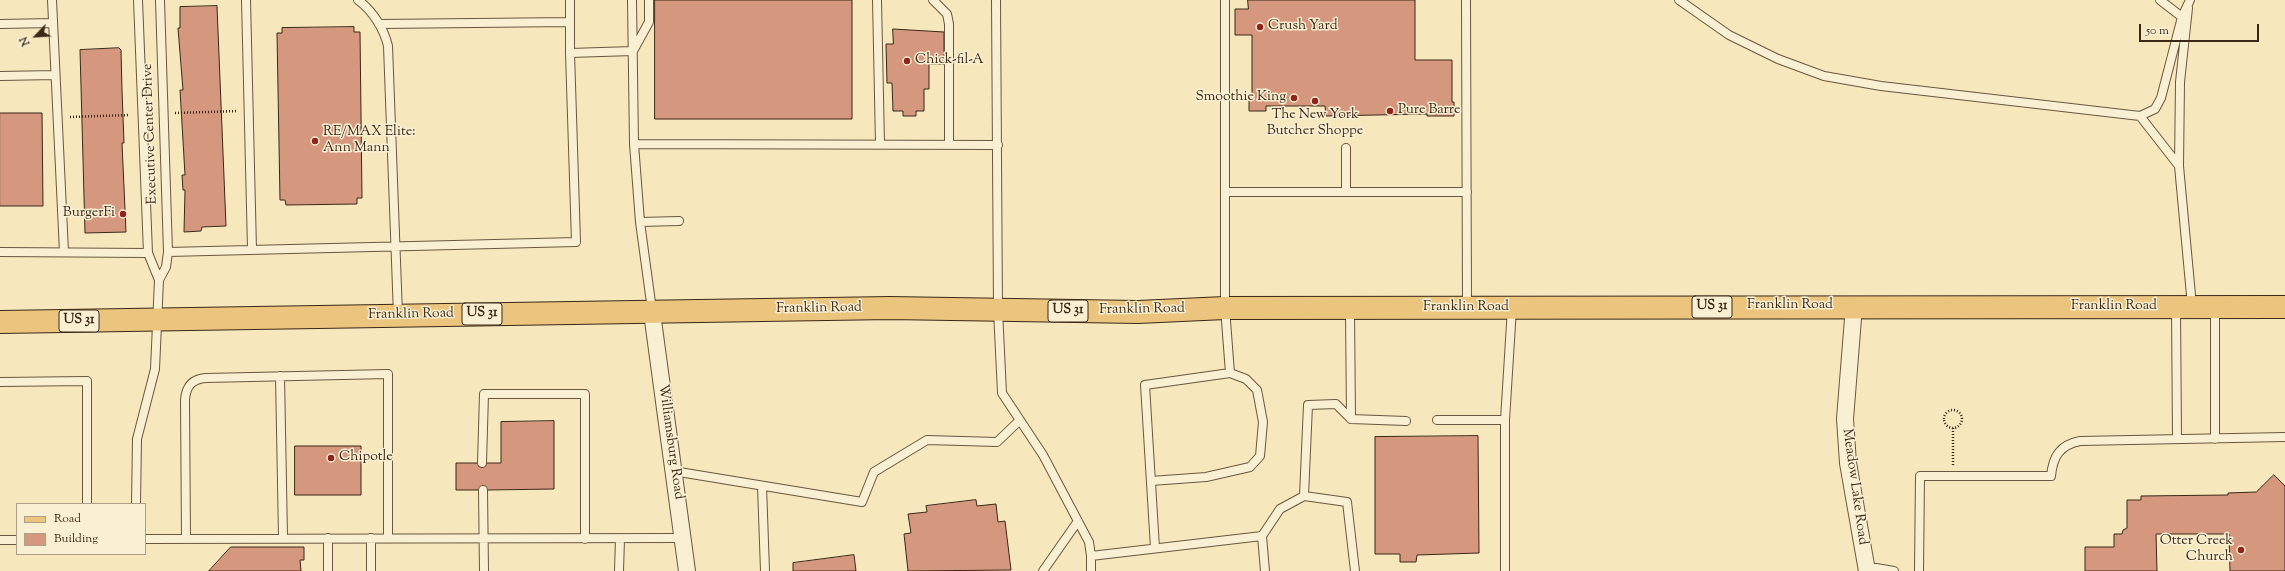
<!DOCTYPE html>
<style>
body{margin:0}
#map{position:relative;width:2285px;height:571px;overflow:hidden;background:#f6e7bc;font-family:"Sorts Mill Goudy",serif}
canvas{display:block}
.legend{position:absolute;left:16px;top:503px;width:130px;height:52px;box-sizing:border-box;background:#f9efd3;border:1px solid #ad9f88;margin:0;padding:5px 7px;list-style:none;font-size:12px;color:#3a2817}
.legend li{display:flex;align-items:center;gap:8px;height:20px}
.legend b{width:20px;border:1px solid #ad9f88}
.north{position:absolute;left:16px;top:16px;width:40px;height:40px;-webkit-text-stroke:3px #f9efd3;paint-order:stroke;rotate:245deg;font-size:11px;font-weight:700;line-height:16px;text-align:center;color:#3a2817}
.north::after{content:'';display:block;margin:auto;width:14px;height:18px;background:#3a2817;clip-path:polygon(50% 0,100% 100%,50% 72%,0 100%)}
.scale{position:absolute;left:2139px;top:24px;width:120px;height:18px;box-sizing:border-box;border:2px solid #3a2817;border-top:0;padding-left:5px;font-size:12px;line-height:14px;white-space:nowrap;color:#3a2817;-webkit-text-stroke:3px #f9efd3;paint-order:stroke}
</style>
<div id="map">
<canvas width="2285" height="571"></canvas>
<ul class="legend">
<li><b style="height:5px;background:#ebc47e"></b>Road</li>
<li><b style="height:11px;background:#d5987f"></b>Building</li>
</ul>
<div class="north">N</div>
<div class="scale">50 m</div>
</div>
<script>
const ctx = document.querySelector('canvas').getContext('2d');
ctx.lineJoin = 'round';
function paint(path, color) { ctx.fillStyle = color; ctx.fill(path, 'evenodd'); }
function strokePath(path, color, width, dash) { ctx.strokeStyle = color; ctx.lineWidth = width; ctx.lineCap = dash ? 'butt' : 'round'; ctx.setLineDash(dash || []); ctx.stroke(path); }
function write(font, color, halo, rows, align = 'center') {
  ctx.font = font + ' "Sorts Mill Goudy",serif'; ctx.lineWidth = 3; ctx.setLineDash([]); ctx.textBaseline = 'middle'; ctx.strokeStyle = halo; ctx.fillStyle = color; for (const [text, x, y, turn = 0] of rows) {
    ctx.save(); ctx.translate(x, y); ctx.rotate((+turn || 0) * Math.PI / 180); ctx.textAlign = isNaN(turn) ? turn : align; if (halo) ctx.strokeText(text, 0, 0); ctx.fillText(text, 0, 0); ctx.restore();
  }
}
const building = new Path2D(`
 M655 0H852V119H655Z
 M1248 0H1415V60H1452V102H1454V116H1427V114L1326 116 1325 106H1266V111H1249V94H1252V35H1235V9H1248Z
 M217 6 226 226 202 227 201 231 184 232 185 190H183L182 175H185L180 90H183L178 28H180V7Z
 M354 27V32H360L362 198H357V204L286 205 285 200H280L277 33H282V28Z
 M893 29 944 32V64H929V89H924V111H916V116H903V111H893L892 83H887L886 44H893Z
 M119 48 121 50 122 90 124 143H122L126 232 85 233 80 50Z
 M0 113H42L43 206H0Z
 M554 421V489L488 490 483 485 478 490H456V463H477L482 468 487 463H501V422Z
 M1478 436 1479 553 1417 555 1416 562H1400V554H1375V437Z
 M295 446H361V495H295Z
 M2274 475 2285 486V571H2230L2229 534H2156L2157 571H2085V547H2114V534H2122L2123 530 2127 528V500H2141V496L2228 495V493L2256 492Z
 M976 500 977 506 996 504 998 522 1005 521 1011 570 908 571 904 534 911 533 908 514 927 512 926 506Z
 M231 547H304V560H300L301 571H209Z
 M854 555 856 571H793V563Z`);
paint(building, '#d5987f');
strokePath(building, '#3a2817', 1);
const service = new Path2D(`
 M52 0 64 252
 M138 0 148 253 159 280 166 267 168 252 160 0
 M246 0 252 249
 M358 0C373 11 384 29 388 46L398 315
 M632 0 634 144 640 222 652 310
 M877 0 880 144
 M933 0 947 14 949 24V144
 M996 0 998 310 1002 393 1043 455 1089 542 1091 556 1262 536 1265 571
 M1466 0 1467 307
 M1679 0 1729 35 1778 59 1824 76 1881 86 2140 116 2155 109 2161 98 2182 17 2190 0
 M2160 0 2182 17
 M570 22V0
 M0 24 53 23
 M379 24 570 22V53
 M0 76 55 75
 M2140 116 2179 166 2192 306
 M634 144 998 145
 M2179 166 2180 82 2188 8
 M1225 192H1467
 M1346 192V148
 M640 222 679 221
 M0 252 148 253
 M168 252 576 242 570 53 633 51 649 22V0
 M2215 307V439
 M2176 308 2177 439
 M280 376 283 537
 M0 382 87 381V504
 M1351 419 1406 421
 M1437 420H1505
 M482 463 484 394H585V539
 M673 471 862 502 874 472 927 440 997 442 1020 420
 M1151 481 1206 477 1250 467 1260 456 1263 422 1257 390 1246 379 1230 373
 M762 486 765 571
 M483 490 484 571
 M1304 496 1347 502 1355 571
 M136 504 137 439 155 369 159 280
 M1262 536 1280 509 1304 496 1308 405 1336 404 1351 419 1350 310
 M328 538V571
 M371 538V571
 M145 539 682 538
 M186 539 185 400C186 386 192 379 206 378L388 374V538
 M0 540H17
 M1155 548 1145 385 1230 373 1225 308V0
 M1091 556V571
 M1866 569 1876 568 1894 571
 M619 571 620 539
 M1043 571 1078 521
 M1505 571V420L1512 308
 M1919 571 1920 476H2051C2053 456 2060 445 2080 441L2285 437`);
const minor = new Path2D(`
 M1854 306 1845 419 1848 463 1867 571
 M652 313 687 571`);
const primary = new Path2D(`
 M0 322 890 308 1138 312 1225 308 2285 307`);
strokePath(service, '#695840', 10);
strokePath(minor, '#695840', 18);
strokePath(primary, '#3a2817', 24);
strokePath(new Path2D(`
 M175 113 238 111
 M70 117 130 115
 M1944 419a9 9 0 1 1 18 0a9 9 0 1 1-18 0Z
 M1953 465V427`), '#3a2817', 2.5, [1, 2]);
strokePath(service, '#f9efd3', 8);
strokePath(minor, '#f9efd3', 16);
strokePath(primary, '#ebc47e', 22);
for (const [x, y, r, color] of [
 [1260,27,4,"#8f2418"],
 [907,61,4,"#8f2418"],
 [1294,98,4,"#8f2418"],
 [1315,101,4,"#8f2418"],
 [1390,111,4,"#8f2418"],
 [315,141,4,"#8f2418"],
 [123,214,4,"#8f2418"],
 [331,458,4,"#8f2418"],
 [2241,550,4,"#8f2418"]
]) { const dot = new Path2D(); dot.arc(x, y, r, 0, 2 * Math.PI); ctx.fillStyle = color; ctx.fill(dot); strokePath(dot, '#f9efd3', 1.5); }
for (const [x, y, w] of [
 [1712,307,40],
 [1068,311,40],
 [482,314,40],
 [79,321,40]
]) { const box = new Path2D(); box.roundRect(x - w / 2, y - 11, w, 22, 3); ctx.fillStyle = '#f9efd3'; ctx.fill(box); strokePath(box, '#3a2817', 1); }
write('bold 13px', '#3a2817', null, [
 ["US 31",1712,307],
 ["US 31",1068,311],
 ["US 31",482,314],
 ["US 31",79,321]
]);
write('14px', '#3a2817', '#f9efd3', [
 ["Crush Yard",1268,27],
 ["Chick-fil-A",915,61],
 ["Smoothie King",1286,98,"right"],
 ["Pure Barre",1398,111],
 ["The New York",1315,116,"center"],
 ["Butcher Shoppe",1315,132,"center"],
 ["RE/MAX Elite:",323,133],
 ["Ann Mann",323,149],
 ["BurgerFi",115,214,"right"],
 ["Chipotle",339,458],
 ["Otter Creek",2233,542,"right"],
 ["Church",2233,558,"right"]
], 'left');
write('14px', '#3a2817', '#f9efd3', [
 ["Executive Center Drive",151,134,-92],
 ["Franklin Road",1790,306],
 ["Franklin Road",2114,307],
 ["Franklin Road",1466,308],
 ["Franklin Road",819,309,-1],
 ["Franklin Road",1142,310,-1],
 ["Franklin Road",411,315,-1],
 ["Williamsburg Road",670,442,82],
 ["Meadow Lake Road",1854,487,82]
]);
</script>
